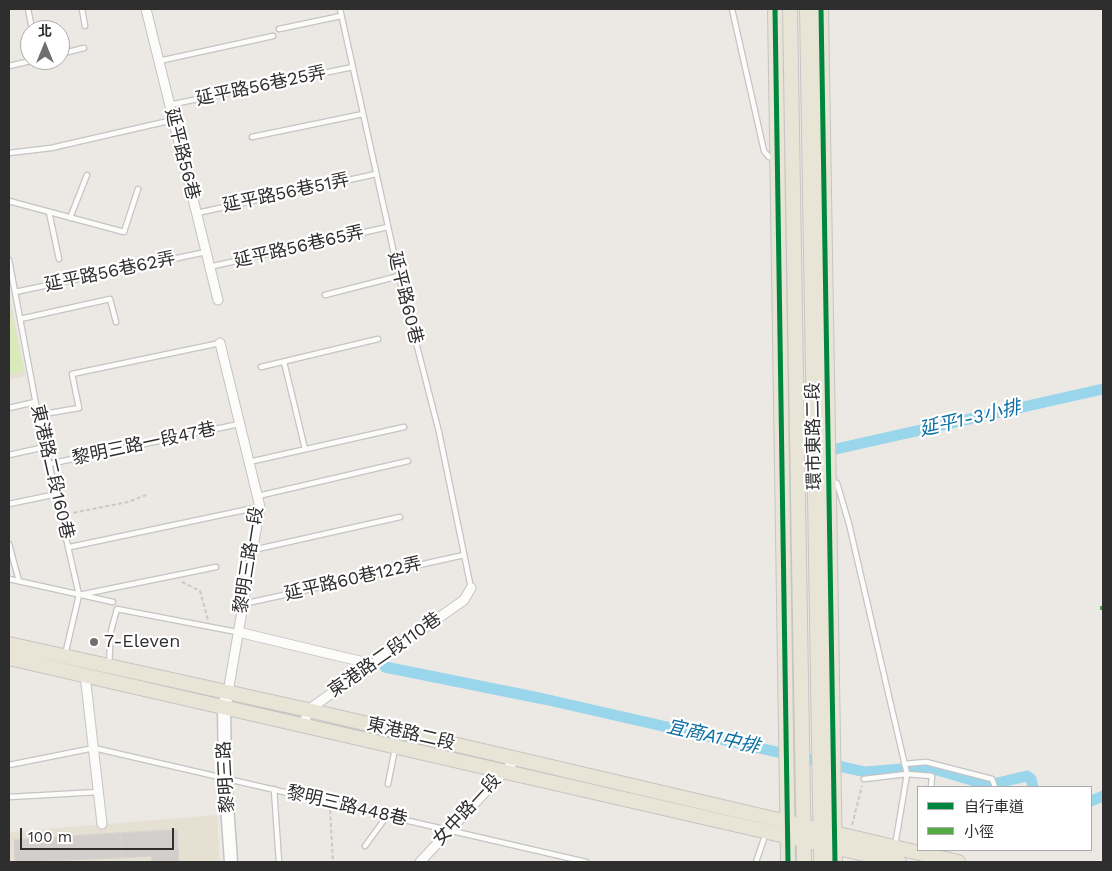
<!DOCTYPE html>
<meta charset="utf-8">
<style>
body{margin:0}
#map{position:relative;width:1112px;height:871px;overflow:hidden;background:#ece8e4;font-family:"Work Sans","Noto Sans TC",sans-serif}
canvas{display:block}
.frame{position:absolute;inset:0;border:10px solid #2e2e2e;pointer-events:none}
.legend{position:absolute;left:917px;top:786px;width:175px;height:65px;box-sizing:border-box;background:#fff;border:1px solid #ababab;margin:0;padding:6px 9px;list-style:none;font-size:15px;color:#2e2e2e}
.legend li{display:flex;align-items:center;gap:10px;height:25px}
.legend b{width:25px;border:1px solid #ababab}
.north{position:absolute;left:20px;top:20px;width:50px;height:50px;box-sizing:border-box;background:#fff;border:1px solid #ababab;border-radius:50%;rotate:0deg;font-size:14px;font-weight:700;line-height:20px;text-align:center;color:#2e2e2e}
.north::after{content:'';display:block;margin:auto;width:18px;height:22px;background:#706f6e;clip-path:polygon(50% 0,100% 100%,50% 72%,0 100%)}
.scale{position:absolute;left:20px;top:828px;width:154px;height:22px;box-sizing:border-box;border:2px solid #2e2e2e;border-top:0;padding-left:6px;font-size:15px;line-height:18px;white-space:nowrap;color:#2e2e2e;-webkit-text-stroke:4px #fff;paint-order:stroke}
</style>
<div id="map">
<canvas width="1112" height="871"></canvas>
<div class="frame"></div>
<ul class="legend">
<li><b style="height:6px;background:#00873e"></b>自行車道</li>
<li><b style="height:6px;background:#54ab44"></b>小徑</li>
</ul>
<div class="north">北</div>
<div class="scale">100 m</div>
</div>
<script>
const ctx = document.querySelector('canvas').getContext('2d');
ctx.lineJoin = 'round';
function paint(path, color) { ctx.fillStyle = color; ctx.fill(path, 'evenodd'); }
function strokePath(path, color, width, dash) { ctx.strokeStyle = color; ctx.lineWidth = width; ctx.lineCap = dash ? 'butt' : 'round'; ctx.setLineDash(dash || []); ctx.stroke(path); }
function write(font, color, halo, rows, align = 'center') {
  ctx.font = font + ' "Work Sans","Noto Sans TC",sans-serif'; ctx.lineWidth = 4.5; ctx.setLineDash([]); ctx.textBaseline = 'middle'; ctx.strokeStyle = halo; ctx.fillStyle = color; for (const [text, x, y, turn = 0] of rows) {
    ctx.save(); ctx.translate(x, y); ctx.rotate((+turn || 0) * Math.PI / 180); ctx.textAlign = isNaN(turn) ? turn : align; if (halo) ctx.strokeText(text, 0, 0); ctx.fillText(text, 0, 0); ctx.restore();
  }
}
paint(new Path2D(`
 M9 294 26 376 9 380Z
 M217 815 220 862H9V832Z`), '#e6e0d3');
paint(new Path2D(`
 M9 304 24 371 9 375Z`), '#d9eabb');
strokePath(new Path2D(`
 M836 449 1103 389
 M385 667 544 699 865 772 927 767 989 785 1027 776 1031 779 1033 787
 M1091 801 1103 796`), '#99d6ec', 11);
const building = new Path2D(`
 M177 830 179 862H152L151 856 122 858 121 833Z
 M121 833 122 858 15 862 14 840Z`);
paint(building, '#d1cecb');
strokePath(building, '#d7d4d0', 1);
const lane = new Path2D(`
 M28 9 32 29
 M82 9 85 26
 M340 9 399 276 439 432 471 588
 M732 9 764 151 769 157 774 158
 M279 29 341 16
 M60 54 84 48
 M159 61 273 36
 M9 66 35 60
 M169 105 353 67
 M252 137 363 114
 M9 153 51 148 173 120
 M9 201 124 232 138 189
 M49 212 59 259
 M197 213 376 174
 M70 218 87 175
 M9 260 38 415 79 595 65 655
 M209 267 388 227
 M15 292 206 252
 M325 295 399 276
 M20 319 110 299 116 322
 M284 362 305 449
 M261 367 378 339
 M9 408 35 402
 M38 415 79 408 72 374 220 343
 M9 455 45 447
 M249 462 404 427
 M49 464 239 424
 M832 482 837 483 849 524 907 774 864 779
 M258 496 408 461
 M9 504 57 494
 M9 544 19 581
 M70 547 259 507
 M253 550 400 517
 M9 579 113 602
 M79 595 216 567
 M243 604 464 555
 M109 665 111 631 117 609 237 632
 M904 764 926 762 992 779 995 787
 M9 765 94 748 586 862
 M388 784 395 749
 M274 789 279 862
 M9 797 99 792
 M365 846 387 816
 M895 846 907 774 932 776 931 787
 M756 862 766 833`);
const street = new Path2D(`
 M146 9 218 300
 M220 343 260 507 228 692
 M238 632 372 664
 M85 675 102 824
 M304 725 308 710 464 600 471 588
 M420 862 516 759`);
const secondary = new Path2D(`
 M228 692 224 706 225 777 231 862`);
const primary = new Path2D(`
 M775 9 788 862
 M790 9 804 862
 M807 9 821 862
 M821 9 835 862
 M9 644 308 710 958 862
 M9 658 899 862`);
strokePath(lane, '#c5c4c5', 7);
strokePath(street, '#c5c4c5', 11);
strokePath(secondary, '#c5c4c5', 15);
strokePath(primary, '#c6c5c4', 16);
strokePath(new Path2D(`
 M67 514 128 502 146 495
 M182 582 200 591 208 620
 M330 810 333 862
 M852 825 862 786`), '#c9c9c8', 2, [4, 2.5]);
strokePath(lane, '#fcfcfb', 4.5);
strokePath(street, '#fcfcfb', 9);
strokePath(secondary, '#fcfcfb', 12);
strokePath(primary, '#e8e4d6', 14);
strokePath(new Path2D(`
 M1100 608H1103`), '#54ab44', 4, [8, 4]);
strokePath(new Path2D(`
 M775 9 788 862
 M821 9 835 862`), '#00873e', 5);
for (const [x, y, r, color] of [
 [94,642,5,"#706f6e"]
]) { const dot = new Path2D(); dot.arc(x, y, r, 0, 2 * Math.PI); ctx.fillStyle = color; ctx.fill(dot); strokePath(dot, '#fff', 2); }
write('18px', '#2e2e2e', '#fff', [
 ["延平路56巷25弄",261,86,-12],
 ["延平路56巷",182,154,76],
 ["延平路56巷51弄",286,193,-12],
 ["延平路56巷65弄",299,247,-13],
 ["延平路56巷62弄",110,272,-12],
 ["延平路60巷",405,298,76],
 ["環市東路二段",814,436,-91],
 ["黎明三路一段47巷",144,444,-12],
 ["東港路二段160巷",52,472,77],
 ["黎明三路一段",249,560,-81],
 ["延平路60巷122弄",353,579,-13],
 ["東港路二段110巷",385,655,-35],
 ["東港路二段",411,734,13],
 ["黎明三路",226,777,-93],
 ["黎明三路448巷",347,806,13],
 ["女中路一段",467,810,-47]
]);
write('18px', '#2e2e2e', '#fff', [
 ["7-Eleven",104,642]
], 'left');
write('italic 19px', '#0d6fa3', '#fff', [
 ["延平1-3小排",970,419,-13],
 ["宜商A1中排",713,737,13]
]);
</script>
